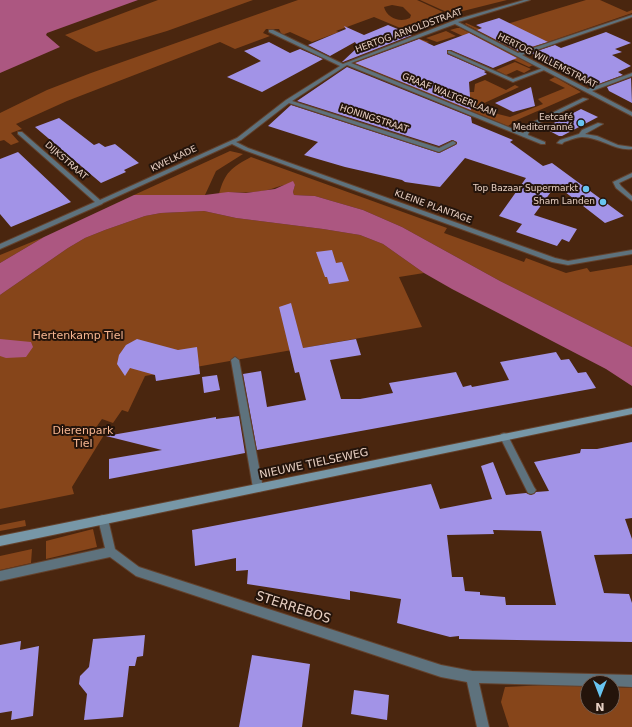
<!DOCTYPE html>
<meta charset="utf-8">
<style>
body{margin:0}
#map{position:relative;width:632px;height:727px;overflow:hidden;background:#4a260f;font-family:"DejaVu Sans",sans-serif}
canvas{display:block}
.north{position:absolute;left:580px;top:675px;width:40px;height:40px;box-sizing:border-box;background:#24140b;border:1px solid #725f54;border-radius:50%;rotate:180deg;font-size:11px;font-weight:700;line-height:16px;text-align:center;color:#e7cfc2}
.north::after{content:'';display:block;margin:auto;width:14px;height:18px;background:#68c4f0;clip-path:polygon(50% 0,100% 100%,50% 72%,0 100%)}
</style>
<div id="map">
<canvas width="632" height="727"></canvas>
<div class="north">N</div>
</div>
<script>
const ctx = document.querySelector('canvas').getContext('2d');
ctx.lineJoin = 'round';
function paint(path, color) { ctx.fillStyle = color; ctx.fill(path, 'evenodd'); }
function strokePath(path, color, width, dash) { ctx.strokeStyle = color; ctx.lineWidth = width; ctx.lineCap = dash ? 'butt' : 'round'; ctx.setLineDash(dash || []); ctx.stroke(path); }
function write(font, color, halo, rows, align = 'center') {
  ctx.font = font + ' "DejaVu Sans",sans-serif'; ctx.lineWidth = 4; ctx.setLineDash([]); ctx.textBaseline = 'middle'; ctx.strokeStyle = halo; ctx.fillStyle = color; for (const [text, x, y, turn = 0] of rows) {
    ctx.save(); ctx.translate(x, y); ctx.rotate((+turn || 0) * Math.PI / 180); ctx.textAlign = isNaN(turn) ? turn : align; if (halo) ctx.strokeText(text, 0, 0); ctx.fillText(text, 0, 0); ctx.restore();
  }
}
paint(new Path2D(`
 M158 0H253L167 31 96 52 65 35Z
 M298 0H417L443 12 441 13 446 16 405 30 374 17 336 31 339 32 312 42 290 32 282 35 279 29H266L263 33 270 36 235 49 220 42 67 101 16 124 22 129 11 133 19 142 11 145 4 140 0 141V113L47 90 91 73ZM392 5 403 7 411 15 410 18C400 23 387 18 384 7Z
 M420 0H507L451 14Z
 M586 0H600L627 12 632 10V13L519 52 465 24 466 23 484 31Z
 M457 28H460L533 65 529 67 450 30Z
 M446 31 456 36 437 42 426 38Z
 M420 39 429 42 377 62 459 92H474L475 84 485 80 506 90 515 85 519 87 480 105 494 113 510 117 543 104 538 99 565 88 549 80 555 77 581 92 517 120 508 126 354 63Z
 M515 62 531 69 524 73 517 70 506 75 496 70Z
 M230 151 243 154 216 171 205 195H134Z
 M251 157 447 228 444 233 524 262 526 258 566 273 587 268 590 272 632 265V347L500 281 402 227 363 210 332 201 315 196 294 195 293 192 295 185C284 182 274 190 262 191 248 194 233 191 219 194 225 172 231 168 251 157Z
 M204 211 236 218 323 229 360 235 383 244 424 273 399 277 422 327 145 376 128 412 122 410 113 423 102 419 97 426 107 430 72 487 74 494 0 509V295L68 248 85 238 105 230 145 216 161 213Z
 M44 237 0 263V255Z
 M25 520 26 526 0 531V525Z
 M93 529 97 547 46 559V541Z
 M32 549 31 563 0 570V556Z
 M567 684 588 685V707H612V687L632 688V727H509L501 702 505 687Z`), '#86451a');
paint(new Path2D(`
 M0 0H138L47 33 46 35 60 47 0 73Z
 M293 181 295 185 293 192 294 195 315 196 332 201 363 210 402 227 500 281 632 347V386L606 369 452 289 424 273 383 244 360 235 323 229 236 218 204 211 161 213 145 216 105 230 85 238 68 248 0 295V263L44 237 134 195H205L228 192 246 193 275 189Z
 M0 339 31 342 33 347 26 357 6 358 0 356Z`), '#ac5781');
paint(new Path2D(`
 M499 18 548 42 518 51 477 30 482 28 476 25Z
 M388 25 412 35 343 62H342L358 47 355 42 330 56 308 45 346 29 344 26 364 35Z
 M606 32 631 43 615 49 622 52 612 55 631 66 618 72 623 75 596 85 531 53 555 45 561 48Z
 M469 33 517 58 493 68 451 50H447V54L486 71 484 72 487 74 469 82 471 110 355 63 419 39 434 46Z
 M269 42 290 53 300 49 323 59 262 92 227 77 261 61 244 51Z
 M347 67 471 117 472 123 513 140 510 142 543 166 552 163 624 216 605 223 556 185 534 215 577 229 569 242 562 239 557 246 516 232 522 224 499 216 526 178 465 158 440 187 405 182 402 180 345 167 304 155 318 142 268 126 291 105 439 153 457 144V142L452 140 439 146 297 101Z
 M631 78 632 103 609 91 607 87Z
 M531 87 535 106 513 112 495 103Z
 M581 109 598 117 562 136H559L544 128Z
 M59 118 94 145 99 143 105 147 115 144 139 163 124 170 126 172 101 183 35 127Z
 M18 152 71 202 11 227 0 214V159Z
 M332 250 336 263 342 262 349 281 329 284 327 277H325L316 252Z
 M291 303 303 348 356 339 361 355 330 360 341 399H360L393 393 389 383 456 372 463 387 471 385 472 387 509 380 500 362 556 352 561 360 569 359 578 373 586 372 596 388 257 450 243 374 261 371 267 407 306 400 299 372 295 373 279 307Z
 M137 339 178 350 197 347 200 374 156 381 155 375 130 368 125 376 117 364 119 355 126 345Z
 M217 375 220 390 204 393 202 377Z
 M239 416 245 453 109 479V459L162 450 106 436 216 417V419Z
 M632 442V518L625 519 632 539V554L594 555 604 593 629 594 632 603V642L459 639V636L450 637 397 623 401 599 350 591V600L247 584 248 570 236 571V558L195 566 192 530 431 484 440 509 492 499 481 466 493 462 506 495 526 493 531 495 536 492 549 491 534 462 580 453 581 449H597ZM493 530 541 531 556 605H506L505 597 480 595V592L465 591 463 577H452L447 535 494 534Z
 M145 635 143 656 137 657 135 666H129L123 717 84 720 87 694 79 684 80 676 89 667 93 639Z
 M21 641 20 650 39 646 33 716 11 720 12 711 0 713V645Z
 M252 655 310 664 302 727H239Z
 M354 690 389 695 387 720 351 714Z`), '#a293e7');
const service = new Path2D(`
 M450 51 513 79 543 68 547 69 513 82 448 53V51Z
 M583 98 588 99 531 127 527 137 522 136 527 125Z
 M235 357 239 360 263 488 261 491 258 492 255 491 253 488 231 360Z
 M504 433 507 434 534 487 536 490 534 493 531 494 528 493 500 437 501 434Z`);
const pedestrian = new Path2D(`
 M598 123 603 124 585 134 597 136 618 145 632 147V149C614 151 600 137 582 137 577 137 570 140 564 142L562 144 557 143 560 140 579 134 582 130Z`);
const minor = new Path2D(`
 M524 0H530L458 22 518 53 632 15V17L522 55 588 89 632 73V76L592 91 632 112V116L455 24 351 63 545 142V144H541L347 65 292 101 439 148 453 141 456 143 455 144 439 152 289 103 241 140 236 142 248 148 555 258 568 261 632 250V254L568 265 552 262 244 150 232 144 103 203 102 204 0 249V244L95 202 18 134V132H22L100 200 237 138 286 100 340 66 269 32V30H273L343 64 458 19Z
 M632 173V177L619 183 621 186 632 196V201L616 188 613 182Z
 M103 515 106 516 108 519 115 549 139 567 441 665 472 671 632 675V687L612 686V683H588V686L479 683 489 727H477L467 682 441 677 136 576 110 557 0 581V571L105 548 98 519 100 516Z`);
const secondary = new Path2D(`
 M632 408V414L0 546V536Z`);
strokePath(service, '#63412c', 2);
strokePath(pedestrian, '#63412c', 2);
strokePath(minor, '#63412c', 2);
strokePath(secondary, '#63412c', 2);
paint(service, '#5e727d');
paint(pedestrian, '#5e727d');
paint(minor, '#5e727d');
paint(secondary, '#7797a7');
for (const [x, y, r, color] of [
 [581,123,4,"#68c4f0"],
 [586,189,4,"#68c4f0"],
 [603,202,4,"#68c4f0"]
]) { const dot = new Path2D(); dot.arc(x, y, r, 0, 2 * Math.PI); ctx.fillStyle = color; ctx.fill(dot); strokePath(dot, '#24140b', 1.5); }
write('9px', '#e7cfc2', '#24140b', [
 ["HERTOG ARNOLDSTRAAT",409,31,-20],
 ["HERTOG WILLEMSTRAAT",547,61,27],
 ["GRAAF WALTGERLAAN",449,95,22],
 ["HONINGSTRAAT",374,119,18],
 ["KWELKADE",174,159,-25],
 ["DIJKSTRAAT",66,161,41],
 ["KLEINE PLANTAGE",433,207,20]
]);
write('9px', '#e7cfc2', '#24140b', [
 ["Eetcafé",573,118],
 ["Mediterranné",573,128],
 ["Top Bazaar Supermarkt",578,189],
 ["Sham Landen",595,202]
], 'right');
write('11px', '#f6b590', '#24140b', [
 ["Hertenkamp Tiel",78,336],
 ["Dierenpark",83,431],
 ["Tiel",83,444]
]);
write('11px', '#e7cfc2', '#24140b', [
 ["NIEUWE TIELSEWEG",314,464,-12]
]);
write('13px', '#e7cfc2', '#24140b', [
 ["STERREBOS",293,608,18]
]);
</script>
